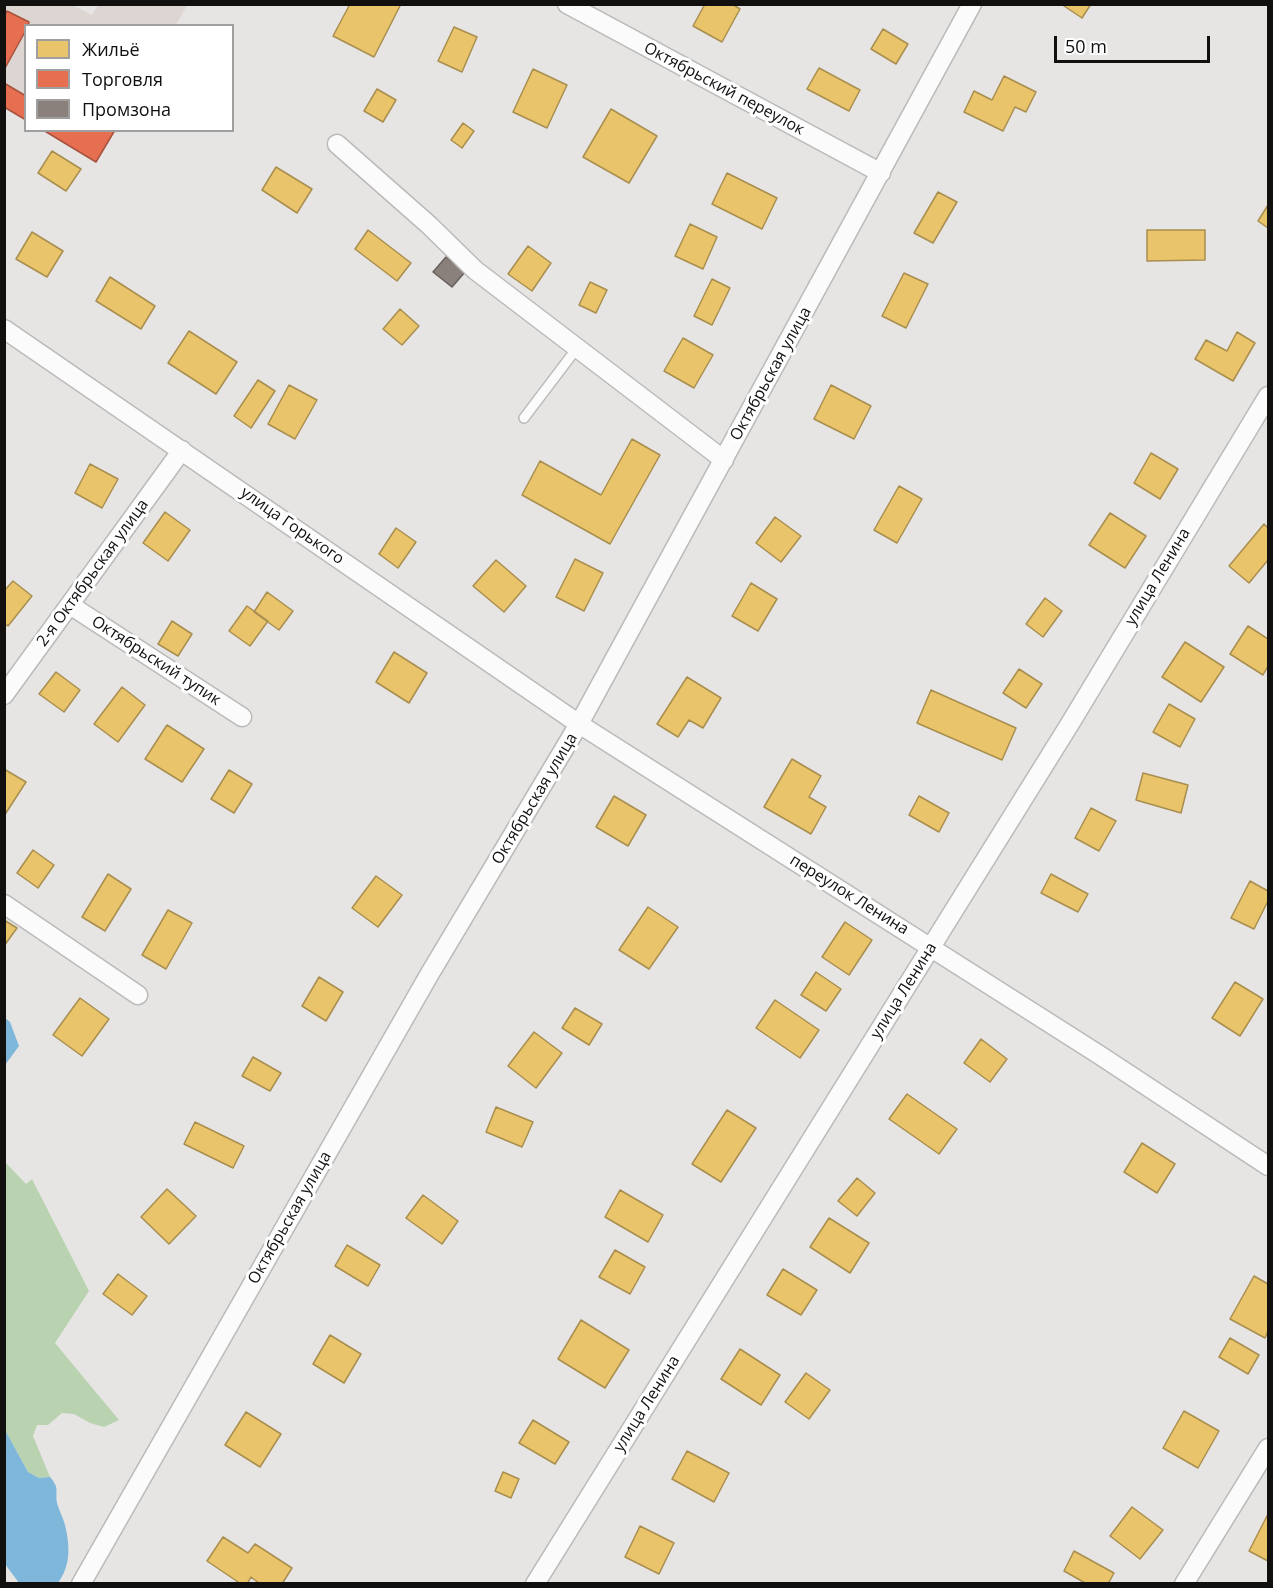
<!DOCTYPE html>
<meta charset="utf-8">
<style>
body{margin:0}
#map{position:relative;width:1273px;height:1588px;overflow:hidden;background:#e7e5e4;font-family:"Open Sans",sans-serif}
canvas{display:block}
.frame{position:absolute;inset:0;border:6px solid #11100f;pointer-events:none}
.legend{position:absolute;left:24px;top:24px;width:210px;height:108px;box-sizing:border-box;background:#fff;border:2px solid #a09f9f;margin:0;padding:8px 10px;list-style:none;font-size:18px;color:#11100f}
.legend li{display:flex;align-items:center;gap:12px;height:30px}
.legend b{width:30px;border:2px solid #a09f9f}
.scale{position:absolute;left:1054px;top:36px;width:156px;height:27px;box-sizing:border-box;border:3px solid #11100f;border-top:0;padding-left:8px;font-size:18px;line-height:21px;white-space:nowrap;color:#11100f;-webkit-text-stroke:4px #fff;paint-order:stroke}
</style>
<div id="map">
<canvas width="1273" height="1588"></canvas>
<div class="frame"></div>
<ul class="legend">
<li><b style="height:16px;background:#e9c46a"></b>Жильё</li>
<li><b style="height:16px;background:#e76f51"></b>Торговля</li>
<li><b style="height:16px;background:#8a817c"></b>Промзона</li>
</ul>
<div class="scale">50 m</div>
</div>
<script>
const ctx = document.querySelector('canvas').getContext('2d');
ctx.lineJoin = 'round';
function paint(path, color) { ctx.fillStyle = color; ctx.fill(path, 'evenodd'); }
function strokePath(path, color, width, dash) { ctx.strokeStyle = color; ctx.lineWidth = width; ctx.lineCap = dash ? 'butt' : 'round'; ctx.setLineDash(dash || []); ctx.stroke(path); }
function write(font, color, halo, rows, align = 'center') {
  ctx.font = font + ' "Open Sans",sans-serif'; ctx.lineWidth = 6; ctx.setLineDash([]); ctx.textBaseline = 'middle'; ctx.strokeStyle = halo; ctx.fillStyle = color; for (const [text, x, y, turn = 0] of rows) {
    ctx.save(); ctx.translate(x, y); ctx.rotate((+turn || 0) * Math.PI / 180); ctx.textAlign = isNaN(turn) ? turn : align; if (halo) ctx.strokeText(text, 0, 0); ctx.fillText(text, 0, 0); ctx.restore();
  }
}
paint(new Path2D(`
 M4 5H73L92 15 98 5H187L176 25 26 26 25 120 5 107Z`), '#ddd5d2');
paint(new Path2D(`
 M4 1161 26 1184 32 1179 89 1291 55 1343 119 1420 104 1427 90 1423 74 1414 62 1413 48 1425H37L33 1436 50 1477 39 1478 28 1472 5 1430Z`), '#b9d3b0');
paint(new Path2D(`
 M4 1017 10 1022 19 1046 5 1065Z
 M5 1430 28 1472 39 1478 50 1477C60 1489 55 1489 57 1503 59 1510 63 1518 65 1525 70 1546 71 1565 58 1583H19L5 1564Z`), '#7eb7da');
const homes = new Path2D(`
 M350 4H401L374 57 333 36Z
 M705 4H732L740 9 722 42 693 26Z
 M1061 4H1091L1082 18Z
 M454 27 477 37 462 72 438 61Z
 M883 29 908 44 896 64 871 49Z
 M819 68 860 90 849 111 807 89Z
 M533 69 567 85 547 128 513 112Z
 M1004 76 1036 92 1026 112 1015 107 1003 131 964 112 974 91 992 100Z
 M377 89 396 100 383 122 364 111Z
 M611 109 657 136 629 183 583 157Z
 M463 123 474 131 462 148 451 140Z
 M52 151 81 169 66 191 38 173Z
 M276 167 312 189 297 213 262 190Z
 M727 173 777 198 762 229 712 204Z
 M938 192 957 202 933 243 914 233Z
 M1268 205V228L1258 221Z
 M690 224 717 237 703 269 675 256Z
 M368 230 411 263 397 281 355 249Z
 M1147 230H1205V260L1147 261Z
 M32 232 63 251 47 277 16 259Z
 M528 246 551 263 532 291 508 274Z
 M904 273 928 284 906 328 882 316Z
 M110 277 155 306 141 329 96 301Z
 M712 279 730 288 712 325 694 316Z
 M590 282 607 290 596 313 579 305Z
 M400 309 419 326 402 345 383 329Z
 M189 331 237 362 216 394 168 363Z
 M1237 332 1255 343 1233 381 1195 359 1206 340 1227 351Z
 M683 338 713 355 694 388 664 371Z
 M258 380 275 391 251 428 234 416Z
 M289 385 317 400 295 439 268 424Z
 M831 385 871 406 854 439 814 419Z
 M632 439 660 455 610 544 522 495 540 461 601 495Z
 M1151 453 1178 469 1160 499 1134 483Z
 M90 464 118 479 102 508 75 493Z
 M899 486 922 499 897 543 874 530Z
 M165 512 190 530 168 561 143 543Z
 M1110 513 1146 536 1125 568 1089 545Z
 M775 517 801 536 781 562 756 543Z
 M1264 524 1268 528V560L1249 583 1229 566Z
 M396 528 416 542 398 568 379 554Z
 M575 559 603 573 584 611 556 597Z
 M496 560 526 586 504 612 473 586Z
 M13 581 32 596 8 626 4 623V591Z
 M751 583 777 599 758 631 732 616Z
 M267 592 293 611 279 630 254 612Z
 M1045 598 1062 611 1043 637 1026 624Z
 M247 606 268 621 250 646 229 631Z
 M172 621 192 634 178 656 158 644Z
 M1248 626 1268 639V666L1263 675 1230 654Z
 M1185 642 1224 667 1201 702 1162 677Z
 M394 652 427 673 409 703 376 682Z
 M1019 669 1042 684 1026 708 1003 693Z
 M56 672 80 690 64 712 39 694Z
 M687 677 721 698 703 728 689 720 678 737 657 724Z
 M122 687 145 705 118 742 94 724Z
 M931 690 1016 728 1002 760 917 723Z
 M1169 704 1195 719 1180 747 1153 732Z
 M167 725 204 749 182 782 145 759Z
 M792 759 821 776 809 797 826 807 811 834 764 807Z
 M4 769 26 782 4 816Z
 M229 770 252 784 234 813 211 799Z
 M1143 773 1188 785 1181 813 1136 800Z
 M614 796 646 815 628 846 596 827Z
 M919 796 949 813 939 832 909 815Z
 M1091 808 1116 821 1099 851 1075 838Z
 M33 850 54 865 38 888 17 873Z
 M108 874 131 889 105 931 82 917Z
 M1051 874 1088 894 1078 912 1041 893Z
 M376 876 402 895 378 927 352 908Z
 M1250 881 1268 891V901L1254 929 1231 918Z
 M648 907 678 927 649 969 619 950Z
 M168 910 192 923 166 969 142 955Z
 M4 920 17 928 4 946Z
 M845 922 872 940 849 975 822 957Z
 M816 972 841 989 826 1011 801 995Z
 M319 977 343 992 326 1021 302 1006Z
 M1235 982 1263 999 1240 1036 1212 1018Z
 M80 998 109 1019 82 1056 53 1035Z
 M775 1000 819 1030 800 1058 756 1028Z
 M575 1008 602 1024 589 1045 562 1028Z
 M534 1032 562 1053 536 1088 508 1066Z
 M981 1039 1007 1059 990 1082 964 1063Z
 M253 1057 281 1073 270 1091 242 1076Z
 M907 1094 957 1129 939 1154 889 1119Z
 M496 1107 533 1122 522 1147 486 1132Z
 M727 1110 756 1128 721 1182 692 1164Z
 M195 1122 244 1146 233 1168 184 1144Z
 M1142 1143 1175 1164 1157 1193 1124 1172Z
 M857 1178 875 1193 857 1216 838 1201Z
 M167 1189 196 1216 169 1244 141 1217Z
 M620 1190 663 1215 648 1242 605 1217Z
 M423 1195 458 1221 442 1244 406 1218Z
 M829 1218 869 1243 850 1273 810 1247Z
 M347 1245 380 1265 368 1286 335 1266Z
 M615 1250 645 1267 630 1294 599 1277Z
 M783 1269 817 1290 801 1315 767 1295Z
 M118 1274 147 1296 132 1315 103 1294Z
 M1254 1276 1268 1284V1331L1265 1338 1230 1319Z
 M581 1320 629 1350 605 1388 558 1359Z
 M330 1335 361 1354 344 1383 313 1364Z
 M1230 1338 1259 1355 1248 1374 1219 1357Z
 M740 1349 780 1375 761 1405 721 1379Z
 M806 1373 830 1390 809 1419 785 1402Z
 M1184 1411 1219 1431 1198 1468 1163 1448Z
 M246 1412 281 1434 260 1467 225 1445Z
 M533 1420 569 1442 555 1464 519 1443Z
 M687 1451 729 1473 714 1502 672 1479Z
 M503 1472 519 1479 511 1498 495 1491Z
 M1132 1507 1163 1530 1140 1559 1110 1536Z
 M1268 1514V1561L1249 1551Z
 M640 1526 674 1543 659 1574 625 1557Z
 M223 1537 248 1553 255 1544 292 1568 282 1584H260L251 1577 247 1584H241L207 1561Z
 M1074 1551 1114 1573 1108 1584H1087L1064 1571Z`);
paint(homes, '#e9c46a');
strokePath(homes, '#a88e4f', 1.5);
const shops = new Path2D(`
 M7 11 29 22 28 26H26V30L4 70V17Z
 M4 83 26 96V120L4 107Z
 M43 130H115L96 162Z`);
paint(shops, '#e76f51');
strokePath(shops, '#a7523d', 1.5);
const industry = new Path2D(`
 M446 257 465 272 452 287 433 272Z`);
paint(industry, '#8a817c');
strokePath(industry, '#665f5b', 1.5);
const service = new Path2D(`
 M524 418 577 348`);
const minor = new Path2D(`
 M567 4 881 173
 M337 144 429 225 475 270 724 460
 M4 329 579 724 1098 1054 1268 1166
 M70 605 242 717
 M4 695 182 450
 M4 904 138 995
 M81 1584 429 975 579 724 972 4
 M535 1584 1071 722 1268 396
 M1184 1584 1268 1448`);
strokePath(service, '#bbbab9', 12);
strokePath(minor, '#bbbab9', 21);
strokePath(service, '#fbfbfb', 9);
strokePath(minor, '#fbfbfb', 18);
write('16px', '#11100f', '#fff', [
 ["Октябрьский переулок",724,89,28],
 ["Октябрьская улица",771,374,-61],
 ["улица Горького",292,526,35],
 ["2-я Октябрьская улица",93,573,-54],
 ["улица Ленина",1158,577,-59],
 ["Октябрьский тупик",156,661,33],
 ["Октябрьская улица",535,799,-59],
 ["переулок Ленина",849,895,32],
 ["улица Ленина",904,991,-58],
 ["Октябрьская улица",290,1218,-60],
 ["улица Ленина",647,1404,-58]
]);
</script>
